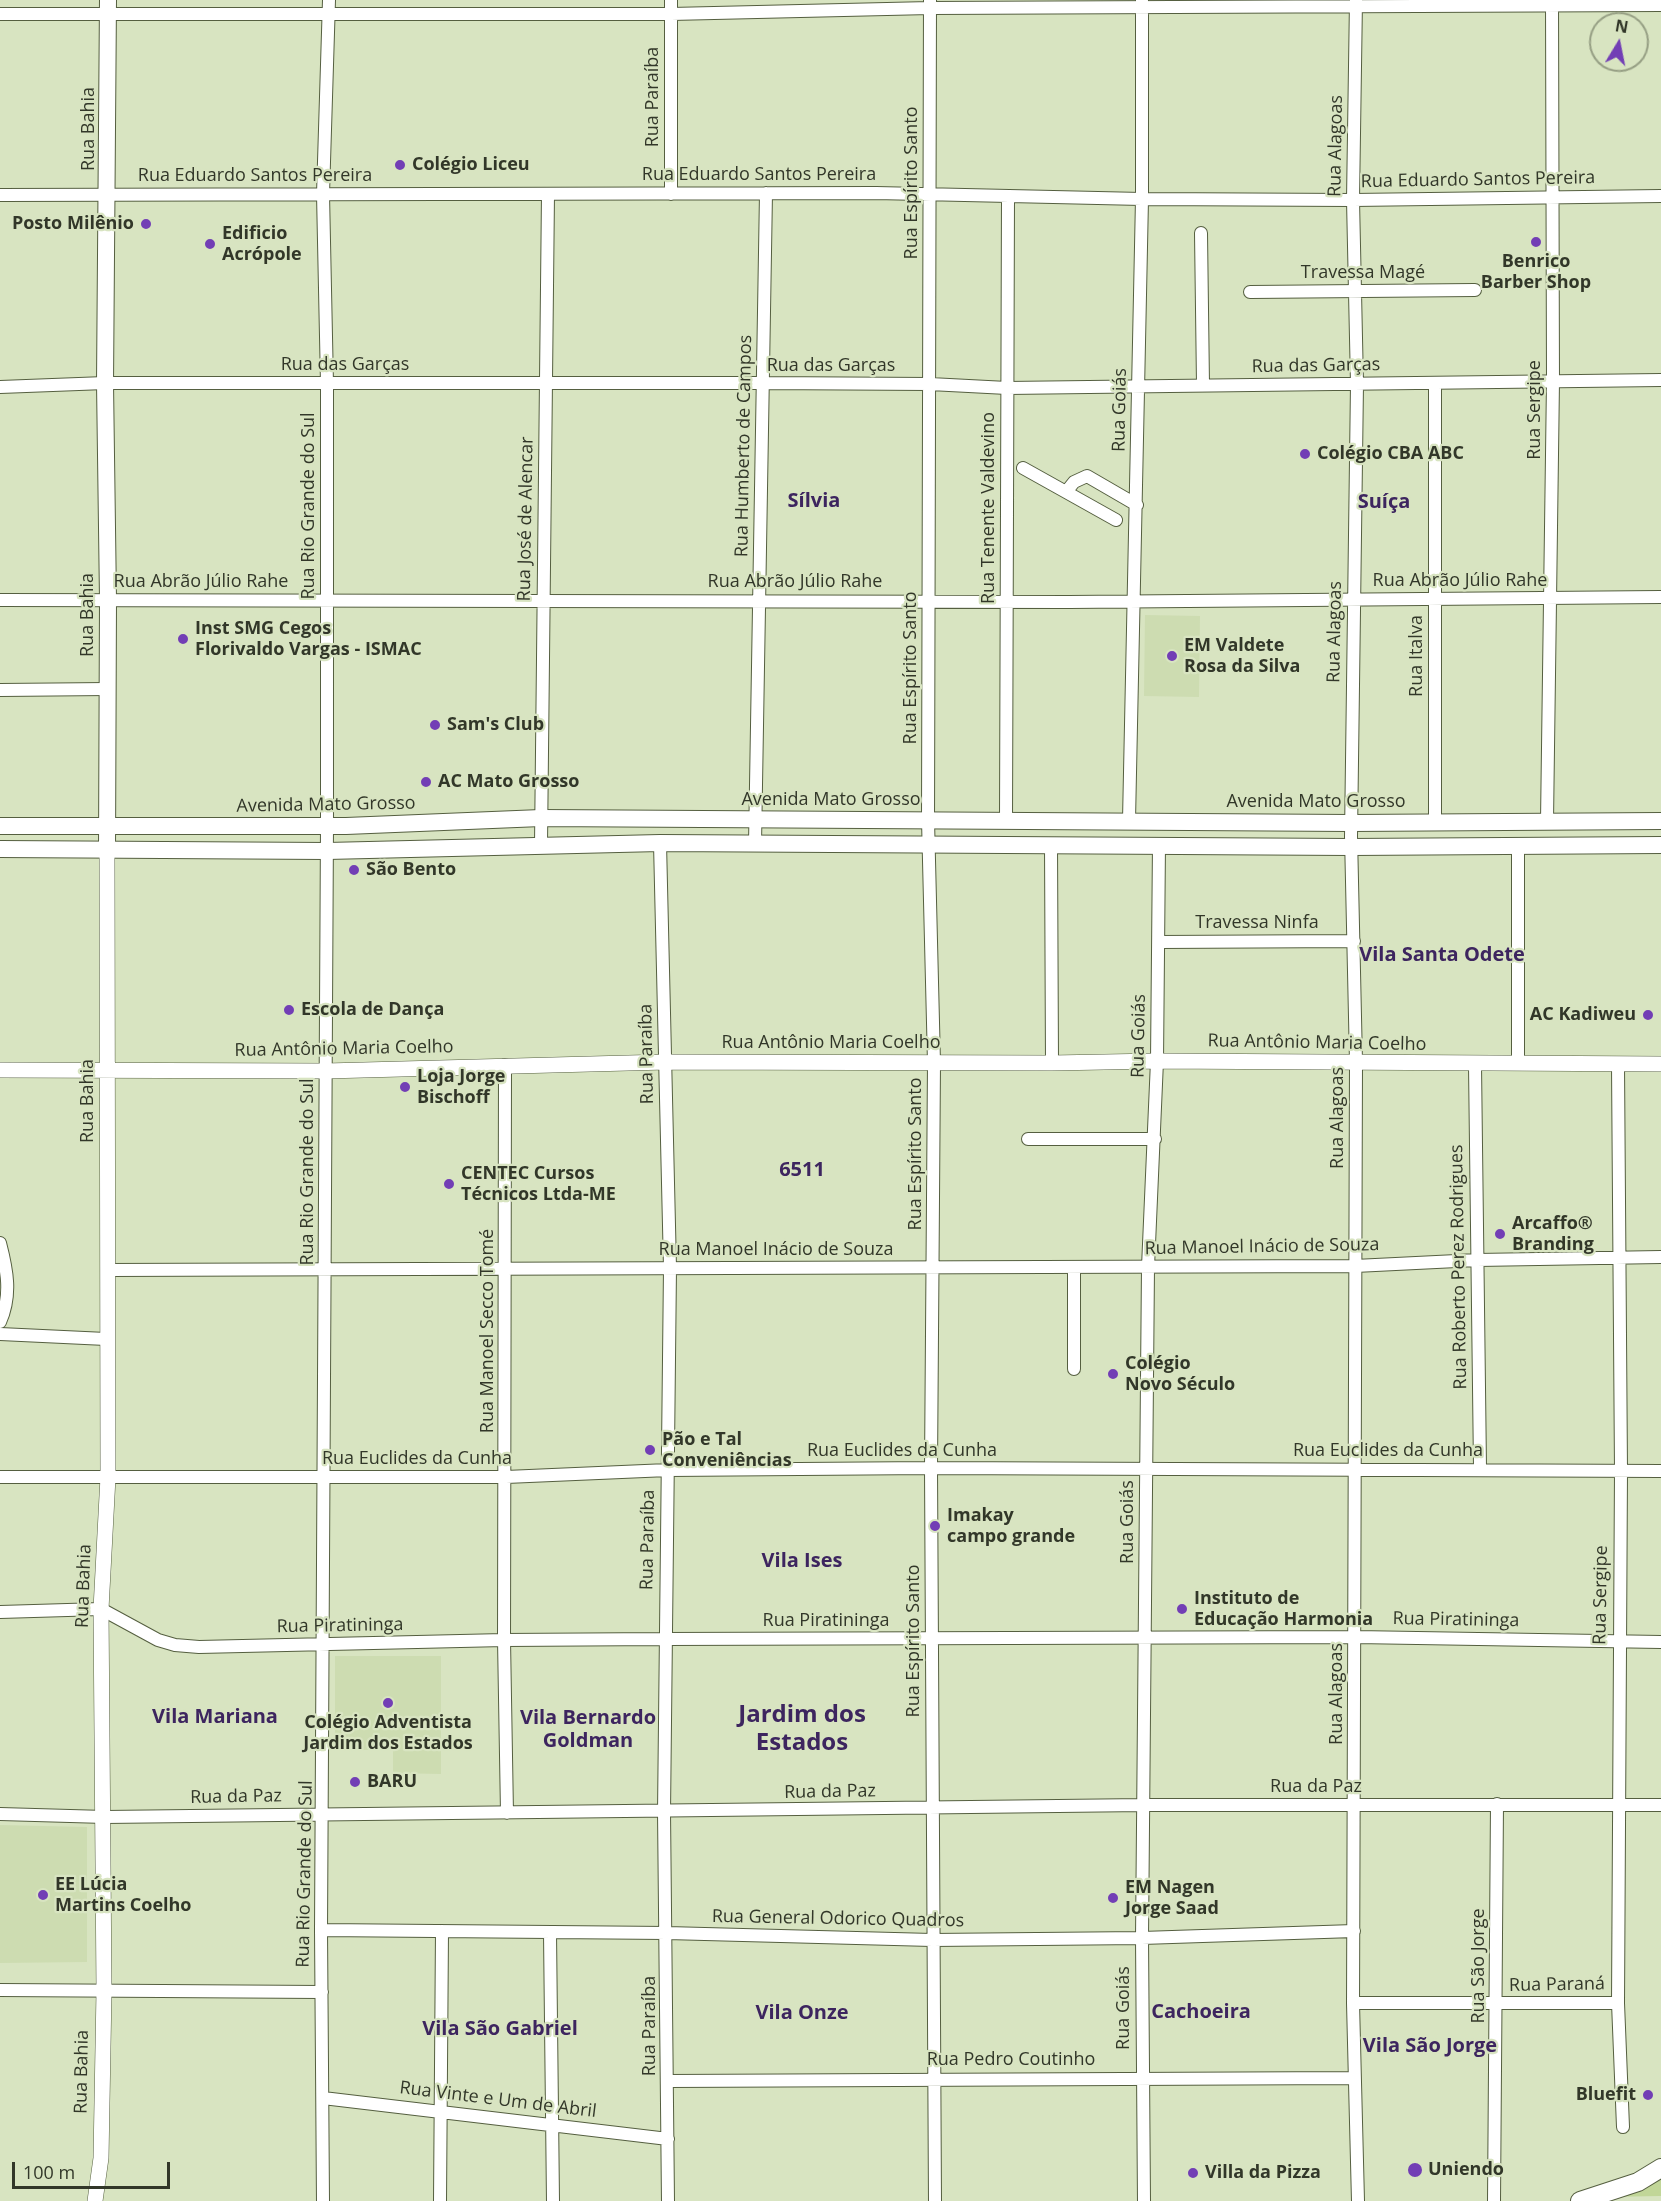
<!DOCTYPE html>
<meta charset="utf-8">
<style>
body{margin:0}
#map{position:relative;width:1661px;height:2201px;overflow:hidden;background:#d8e4c1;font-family:"Open Sans",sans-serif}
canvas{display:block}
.north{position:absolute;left:1589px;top:12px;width:60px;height:60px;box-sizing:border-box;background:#d8e4c1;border:2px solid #969f84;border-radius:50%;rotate:10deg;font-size:16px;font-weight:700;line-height:24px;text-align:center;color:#323729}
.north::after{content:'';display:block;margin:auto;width:21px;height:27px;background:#723eb5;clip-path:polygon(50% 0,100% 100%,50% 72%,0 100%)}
.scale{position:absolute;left:12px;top:2162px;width:158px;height:27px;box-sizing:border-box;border:3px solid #323729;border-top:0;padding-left:8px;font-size:18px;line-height:21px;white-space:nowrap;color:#323729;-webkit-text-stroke:4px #d8e4c1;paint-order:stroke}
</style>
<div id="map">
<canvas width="1661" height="2201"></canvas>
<div class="north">N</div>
<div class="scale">100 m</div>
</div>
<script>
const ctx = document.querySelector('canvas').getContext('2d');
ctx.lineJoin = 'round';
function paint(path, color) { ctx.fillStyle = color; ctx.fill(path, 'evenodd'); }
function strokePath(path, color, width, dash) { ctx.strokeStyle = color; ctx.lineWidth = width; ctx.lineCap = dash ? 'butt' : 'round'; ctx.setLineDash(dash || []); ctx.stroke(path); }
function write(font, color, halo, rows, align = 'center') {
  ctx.font = font + ' "Open Sans",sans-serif'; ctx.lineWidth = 4.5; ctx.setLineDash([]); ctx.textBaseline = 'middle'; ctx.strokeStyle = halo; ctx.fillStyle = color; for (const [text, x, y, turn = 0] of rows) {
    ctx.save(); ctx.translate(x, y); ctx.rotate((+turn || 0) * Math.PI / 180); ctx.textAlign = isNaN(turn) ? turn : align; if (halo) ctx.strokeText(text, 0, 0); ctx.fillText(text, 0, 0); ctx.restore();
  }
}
paint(new Path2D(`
 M1145 615 1200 616 1199 697 1144 696Z
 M335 1656H441V1774L393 1773V1750H335Z
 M0 1825 87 1827V1962L0 1963Z`), '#cddcb1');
paint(new Path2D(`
 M1661 2174V2196L1605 2197Z`), '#c1d698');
const minor = new Path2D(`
 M930 0 928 820 934 1063 931 1468 935 2201
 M1356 0 1353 200 1357 384 1351 836 1356 1062 1353 2003 1358 2201
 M0 14H671L930 8 1661 5
 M671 194V0
 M0 195 876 193 1142 199 1353 200 1661 196
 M1201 233 1203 385
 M1250 292 1475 290
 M0 387 105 383H762L930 384 1007 388 1661 380
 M1023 468 1066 492
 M1116 520 1066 492 1074 482 1087 476 1137 505
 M0 600 1069 602 1661 597
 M0 690 108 689
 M1006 819 1008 196
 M1129 820 1142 199V1
 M1435 821V383
 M1547 821 1553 381 1552 1
 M660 843 670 1268 664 1812 668 2201
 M541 844 548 194
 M755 844 766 193
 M1051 844 1052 1063
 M1518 846V1064
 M1159 942 1354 941
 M505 1065 504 1640 507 1813
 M1475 1065 1480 1468
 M1618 1065 1621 1471 1618 2003 1623 2127
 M1028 1139H1155
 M0 1243C7 1270 12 1295 0 1322
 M108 1270 1355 1266 1477 1260 1661 1257
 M0 1334 106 1339
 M1074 1369V1267
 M0 1477H506L668 1470 931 1468 1661 1471
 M0 1612 101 1609 158 1640 175 1645 199 1647 504 1640 664 1639 1356 1637 1661 1642
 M0 1814 105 1817 1144 1805H1661
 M321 1930 667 1933 932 1940 1142 1938 1354 1931
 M550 1933 553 2201
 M0 1990 322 1992
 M1353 2003H1618
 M668 2081 1354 2078
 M323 2098 668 2139
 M323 2201 321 1930 327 826V384L323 194 329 0
 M440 2201 442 1931
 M1144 2201 1142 1938 1148 1267 1157 1061 1159 844
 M1494 2201 1497 1804`);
const tertiary = new Path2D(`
 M0 1070 326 1071 666 1062 1052 1063 1157 1061 1661 1064
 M95 2201 101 2158 104 1991 101 1609 108 1477 107 851`);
const secondary = new Path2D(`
 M0 826H346L541 818 1351 823 1661 821
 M0 849 327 851 660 843 1351 847 1661 845
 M107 851 108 600 105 383 108 0`);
const primary = new Path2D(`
 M1580 2201 1638 2182 1661 2168`);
strokePath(minor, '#555f40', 14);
strokePath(tertiary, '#555f40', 16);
strokePath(secondary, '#555f40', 18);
strokePath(primary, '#555f40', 20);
strokePath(minor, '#fff', 12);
strokePath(tertiary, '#fff', 15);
strokePath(secondary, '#fff', 16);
strokePath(primary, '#fff', 18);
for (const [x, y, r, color] of [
 [400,165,6,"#723eb5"],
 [146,224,6,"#723eb5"],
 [1536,242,6,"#723eb5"],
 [210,244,6,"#723eb5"],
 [1305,454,6,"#723eb5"],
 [183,639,6,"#723eb5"],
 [1172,656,6,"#723eb5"],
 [435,725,6,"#723eb5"],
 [426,782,6,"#723eb5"],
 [354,870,6,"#723eb5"],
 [289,1010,6,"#723eb5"],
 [1648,1015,6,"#723eb5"],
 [405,1087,6,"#723eb5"],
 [449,1184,6,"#723eb5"],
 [1500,1234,6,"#723eb5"],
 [1113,1374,6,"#723eb5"],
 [650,1450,6,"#723eb5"],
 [935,1526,6,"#723eb5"],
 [1182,1609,6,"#723eb5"],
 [388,1703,6,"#723eb5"],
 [355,1782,6,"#723eb5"],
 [43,1895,6,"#723eb5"],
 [1113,1898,6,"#723eb5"],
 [1648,2095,6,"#723eb5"],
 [1415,2170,8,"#723eb5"],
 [1193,2173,6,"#723eb5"]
]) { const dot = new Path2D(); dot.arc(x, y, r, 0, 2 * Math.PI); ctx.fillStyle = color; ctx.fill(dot); strokePath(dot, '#d8e4c1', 2); }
write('18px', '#323729', '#d8e4c1', [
 ["Rua Paraíba",653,97,-90],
 ["Rua Bahia",89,129,-90],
 ["Rua Alagoas",1336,146,-89],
 ["Rua Eduardo Santos Pereira",759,175],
 ["Rua Eduardo Santos Pereira",255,176],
 ["Rua Eduardo Santos Pereira",1478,180,-1],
 ["Rua Espírito Santo",912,183,-90],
 ["Travessa Magé",1363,273],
 ["Rua das Garças",345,365],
 ["Rua das Garças",831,366],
 ["Rua das Garças",1316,366,-1],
 ["Rua Goiás",1120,410,-89],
 ["Rua Sergipe",1535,410,-90],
 ["Rua Humberto de Campos",744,446,-89],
 ["Rua Rio Grande do Sul",309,506,-90],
 ["Rua Tenente Valdevino",989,508,-90],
 ["Rua José de Alencar",526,519,-89],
 ["Rua Abrão Júlio Rahe",1460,581],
 ["Rua Abrão Júlio Rahe",201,582],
 ["Rua Abrão Júlio Rahe",795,582],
 ["Rua Bahia",88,615,-90],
 ["Rua Alagoas",1335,632,-89],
 ["Rua Italva",1417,656,-90],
 ["Rua Espírito Santo",911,668,-90],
 ["Avenida Mato Grosso",831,800],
 ["Avenida Mato Grosso",1316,802],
 ["Avenida Mato Grosso",326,805,-1],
 ["Travessa Ninfa",1257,923],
 ["Rua Goiás",1139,1036,-89],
 ["Rua Antônio Maria Coelho",831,1043],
 ["Rua Antônio Maria Coelho",1317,1043,1],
 ["Rua Antônio Maria Coelho",344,1049,-1],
 ["Rua Paraíba",647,1054,-91],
 ["Rua Bahia",88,1101,-90],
 ["Rua Alagoas",1338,1118,-90],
 ["Rua Espírito Santo",916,1154,-90],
 ["Rua Rio Grande do Sul",308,1172,-90],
 ["Rua Manoel Inácio de Souza",1262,1247,-1],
 ["Rua Manoel Inácio de Souza",776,1250],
 ["Rua Roberto Perez Rodrigues",1459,1267,-91],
 ["Rua Manoel Secco Tomé",488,1331,-90],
 ["Rua Euclides da Cunha",902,1451],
 ["Rua Euclides da Cunha",1388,1451],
 ["Rua Euclides da Cunha",417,1459],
 ["Rua Goiás",1128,1522,-90],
 ["Rua Paraíba",648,1540,-89],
 ["Rua Bahia",84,1586,-88],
 ["Rua Sergipe",1601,1595,-89],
 ["Rua Piratininga",1456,1620,1],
 ["Rua Piratininga",826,1621],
 ["Rua Piratininga",340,1626,-1],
 ["Rua Espírito Santo",914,1641,-90],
 ["Rua Alagoas",1337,1694,-90],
 ["Rua da Paz",1316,1787],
 ["Rua da Paz",830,1792,-1],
 ["Rua da Paz",236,1797,-1],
 ["Rua Rio Grande do Sul",305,1874,-89],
 ["Rua General Odorico Quadros",838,1919,1],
 ["Rua São Jorge",1479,1966,-90],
 ["Rua Paraná",1557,1985,-1],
 ["Rua Goiás",1124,2008,-90],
 ["Rua Paraíba",650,2026,-90],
 ["Rua Pedro Coutinho",1011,2060],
 ["Rua Bahia",82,2072,-89],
 ["Rua Vinte e Um de Abril",498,2100,7]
]);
write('bold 18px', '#323729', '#d8e4c1', [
 ["Colégio Liceu",412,165],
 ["Posto Milênio",134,224,"right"],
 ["Edificio",222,234],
 ["Acrópole",222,255],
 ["Benrico",1536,262,"center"],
 ["Barber Shop",1536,283,"center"],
 ["Colégio CBA ABC",1317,454],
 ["Inst SMG Cegos",195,629],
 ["Florivaldo Vargas - ISMAC",195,650],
 ["EM Valdete",1184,646],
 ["Rosa da Silva",1184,667],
 ["Sam's Club",447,725],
 ["AC Mato Grosso",438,782],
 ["São Bento",366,870],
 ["Escola de Dança",301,1010],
 ["AC Kadiweu",1636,1015,"right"],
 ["Loja Jorge",417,1077],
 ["Bischoff",417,1098],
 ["CENTEC Cursos",461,1174],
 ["Técnicos Ltda-ME",461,1195],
 ["Arcaffo®",1512,1224],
 ["Branding",1512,1245],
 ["Colégio",1125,1364],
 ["Novo Século",1125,1385],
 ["Pão e Tal",662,1440],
 ["Conveniências",662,1461],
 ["Imakay",947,1516],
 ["campo grande",947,1537],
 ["Instituto de",1194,1599],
 ["Educação Harmonia",1194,1620],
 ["Colégio Adventista",388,1723,"center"],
 ["Jardim dos Estados",388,1744,"center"],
 ["BARU",367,1782],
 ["EE Lúcia",55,1885],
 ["Martins Coelho",55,1906],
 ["EM Nagen",1125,1888],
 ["Jorge Saad",1125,1909],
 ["Bluefit",1636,2095,"right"],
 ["Uniendo",1428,2170],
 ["Villa da Pizza",1205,2173]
], 'left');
write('bold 20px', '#3d255f', '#d8e4c1', [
 ["Sílvia",814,501],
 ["Suíça",1384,502],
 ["Vila Santa Odete",1442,955],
 ["6511",802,1170],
 ["Vila Ises",802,1561],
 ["Vila Mariana",215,1717],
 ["Vila Bernardo",588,1718],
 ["Goldman",588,1741],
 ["Cachoeira",1201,2012],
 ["Vila Onze",802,2013],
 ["Vila São Gabriel",500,2029],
 ["Vila São Jorge",1430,2046]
]);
write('bold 24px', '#3d255f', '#d8e4c1', [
 ["Jardim dos",802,1715],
 ["Estados",802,1743]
]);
</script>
